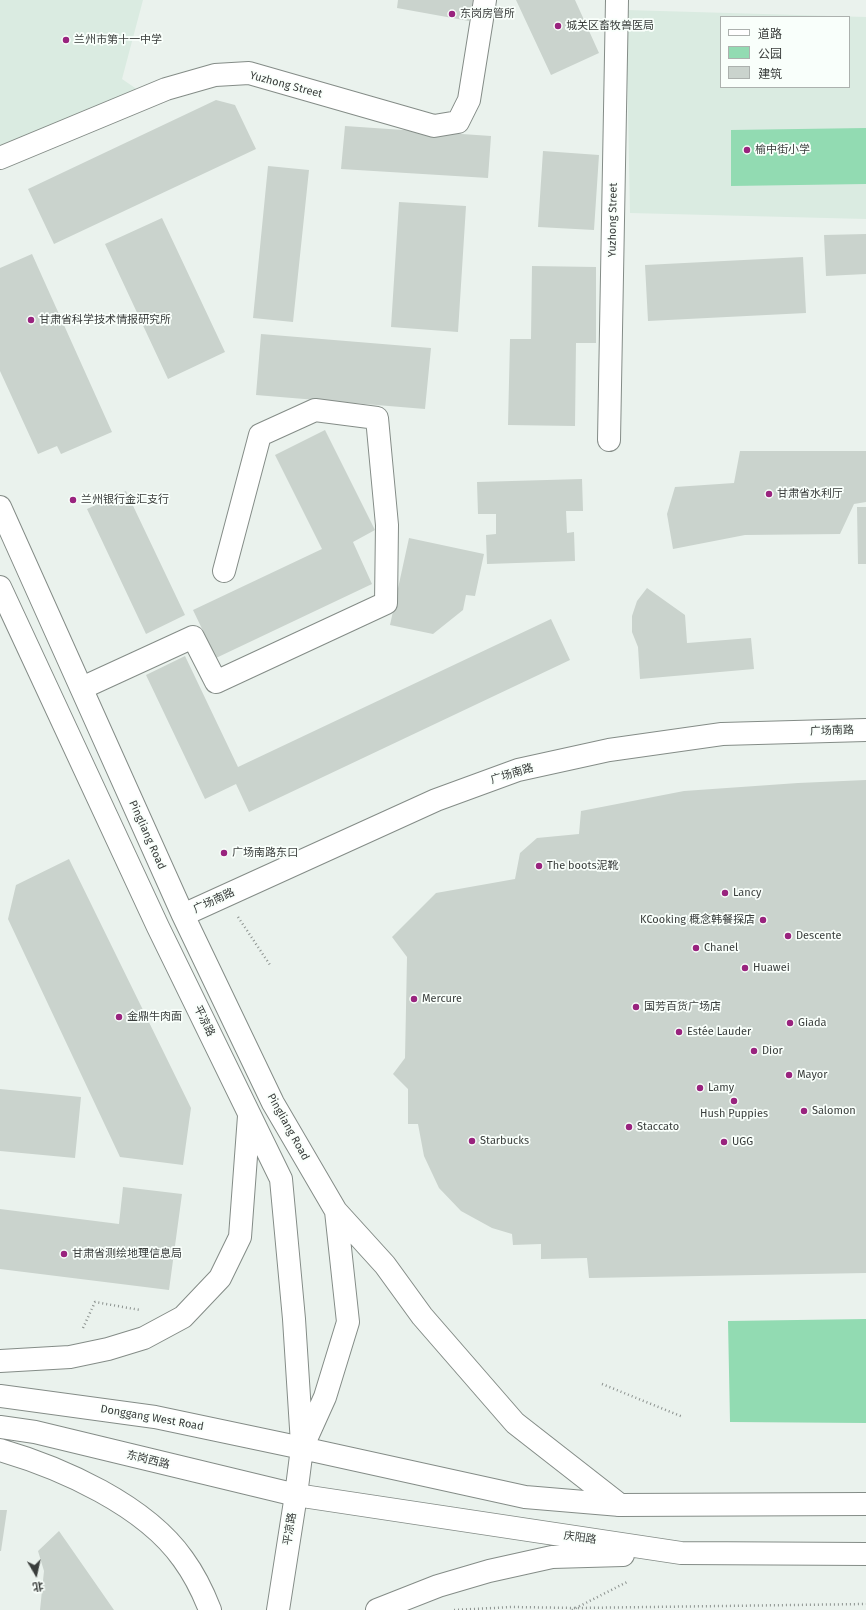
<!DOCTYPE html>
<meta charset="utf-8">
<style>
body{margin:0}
#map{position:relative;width:866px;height:1610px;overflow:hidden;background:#eaf2ed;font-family:"Fira Sans","Noto Sans SC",sans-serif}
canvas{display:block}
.legend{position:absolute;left:720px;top:16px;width:130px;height:72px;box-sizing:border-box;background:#f9fffb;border:1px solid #acb1ae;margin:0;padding:5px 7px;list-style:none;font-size:12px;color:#393d3b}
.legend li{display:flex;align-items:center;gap:8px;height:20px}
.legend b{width:20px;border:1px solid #acb1ae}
.north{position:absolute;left:16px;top:1554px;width:40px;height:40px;-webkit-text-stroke:3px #f9fffb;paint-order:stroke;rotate:171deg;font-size:11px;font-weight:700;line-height:16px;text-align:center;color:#393d3b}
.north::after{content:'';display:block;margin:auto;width:14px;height:18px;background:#393d3b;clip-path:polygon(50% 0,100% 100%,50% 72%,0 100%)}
</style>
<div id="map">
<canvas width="866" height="1610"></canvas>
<ul class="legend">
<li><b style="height:5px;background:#fff"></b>道路</li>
<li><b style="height:11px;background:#92dbb2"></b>公园</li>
<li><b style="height:11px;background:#cad3cd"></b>建筑</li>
</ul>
<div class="north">北</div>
</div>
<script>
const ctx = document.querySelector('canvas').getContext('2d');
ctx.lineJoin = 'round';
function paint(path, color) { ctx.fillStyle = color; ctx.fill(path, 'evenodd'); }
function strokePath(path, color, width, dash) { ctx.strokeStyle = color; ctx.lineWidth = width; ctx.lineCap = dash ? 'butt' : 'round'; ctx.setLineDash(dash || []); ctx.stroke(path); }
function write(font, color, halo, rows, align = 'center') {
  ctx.font = font + ' "Fira Sans","Noto Sans SC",sans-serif'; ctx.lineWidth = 3.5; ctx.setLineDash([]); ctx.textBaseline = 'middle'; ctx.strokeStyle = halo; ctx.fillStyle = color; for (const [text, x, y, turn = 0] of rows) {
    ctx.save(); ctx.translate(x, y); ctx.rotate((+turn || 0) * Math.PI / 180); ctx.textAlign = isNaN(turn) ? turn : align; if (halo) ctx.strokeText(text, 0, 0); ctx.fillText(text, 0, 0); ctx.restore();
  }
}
paint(new Path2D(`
 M0 0H143L122 79 141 92 0 150Z
 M626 10 866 17V219L630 213ZM721 17H849V87H721Z`), '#daebe1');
paint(new Path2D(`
 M866 128V184L731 186V130Z
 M866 1319V1423L730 1422 728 1321Z`), '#92dbb2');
paint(new Path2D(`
 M398 0H473L469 21 397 8Z
 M516 0H575L599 53 551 75Z
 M216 100 235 105 256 149 54 244 28 189Z
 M345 126 491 136 488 178 341 169Z
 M543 151 599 155 594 230 538 227Z
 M268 166 309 170 293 322 253 318Z
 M399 202 466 206 458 332 391 327Z
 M162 218 225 352 168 379 105 244Z
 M866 234V274L826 276 824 235Z
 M32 254 112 432 61 454 57 446 38 454 0 371V268Z
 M803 257 806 313 648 321 645 265Z
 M532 266 596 267V343H576L575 426 508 425 510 339H531Z
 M261 334 431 348 425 409 256 395Z
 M325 430 375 530 353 542 372 584 216 658 193 610 322 549 275 455Z
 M740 451H866V502L854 504 840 534 745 535 673 549 667 514 675 487 734 483Z
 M582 479 583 511H566L567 533 574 532 575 561 487 564 486 535 496 534V514H478L477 482Z
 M126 491 185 615 146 634 87 509Z
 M857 507H866V564H858Z
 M409 538 484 554 475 596 466 595 463 610 433 634 390 625Z
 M647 588 685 615 687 643 751 638 754 669 640 679 638 647 632 632V616L637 601Z
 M551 619 570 660 249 812 236 784 205 799 146 675 185 656 238 767Z
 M866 780V1273L589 1278 587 1258 541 1259V1244L513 1245 512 1234 492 1228 461 1211 439 1188 424 1156 418 1124H408V1089L393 1074 405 1058 407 957 392 937 436 893 515 879 520 853 537 838 579 834 581 811 684 791 798 783Z
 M69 859 191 1108 183 1165 120 1157 8 919 16 885Z
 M0 1089 81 1097 75 1158 0 1151Z
 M123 1187 182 1194 169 1290 0 1269V1209L119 1224Z
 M0 1510H7L1 1551H0Z
 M59 1531 114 1610H40L44 1571 38 1551Z`), '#cad3cd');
const minor = new Path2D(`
 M0 158 166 89 215 75 249 73 434 126 458 122 469 100 485 0
 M609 440 617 0
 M82 688 193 637 216 682 386 603 387 525 377 418 315 410 260 435 224 571`);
const tertiary = new Path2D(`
 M0 507 183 915 273 1103 336 1211 348 1322 325 1397 302 1448
 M0 587 158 927 281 1179 294 1319 302 1444
 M183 915 436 800 518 770 609 750 722 734 866 730
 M336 1211 385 1265 422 1316 515 1423 620 1505
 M0 1361 70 1357 108 1349 144 1338 183 1317 220 1278 240 1237 249 1116`);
const secondary = new Path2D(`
 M278 1610 296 1495`);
const primary = new Path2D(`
 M0 1396 155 1417 302 1448 525 1497 620 1505 866 1504
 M0 1427 35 1432 296 1495 681 1553 866 1554
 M0 1450C62 1468 145 1505 183 1559 194 1574 203 1592 210 1610
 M296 1495 302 1448
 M377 1610 438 1586 489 1571 552 1557 623 1555`);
strokePath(minor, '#848c87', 24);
strokePath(tertiary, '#848c87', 24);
strokePath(secondary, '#848c87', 24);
strokePath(primary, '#848c87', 24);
strokePath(new Path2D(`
 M238 917 270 965
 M83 1328 95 1302 140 1310
 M602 1384 683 1417
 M454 1610 512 1607 577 1608 866 1604
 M572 1610 627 1582`), '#8c928f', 2.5, [1, 3]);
strokePath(minor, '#fff', 22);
strokePath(tertiary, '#fff', 22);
strokePath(secondary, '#fff', 22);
strokePath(primary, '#fff', 22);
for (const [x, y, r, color] of [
 [452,14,4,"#99237e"],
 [558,26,4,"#99237e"],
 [66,40,4,"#99237e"],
 [747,150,4,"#99237e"],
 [31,320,4,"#99237e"],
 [769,494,4,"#99237e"],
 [73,500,4,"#99237e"],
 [224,853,4,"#99237e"],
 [539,866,4,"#99237e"],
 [725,893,4,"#99237e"],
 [763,920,4,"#99237e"],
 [788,936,4,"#99237e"],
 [696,948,4,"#99237e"],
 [745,968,4,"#99237e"],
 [414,999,4,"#99237e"],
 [636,1007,4,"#99237e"],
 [119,1017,4,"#99237e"],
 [790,1023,4,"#99237e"],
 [679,1032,4,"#99237e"],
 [754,1051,4,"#99237e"],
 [789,1075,4,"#99237e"],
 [700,1088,4,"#99237e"],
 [734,1101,4,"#99237e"],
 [804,1111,4,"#99237e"],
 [629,1127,4,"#99237e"],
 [472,1141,4,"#99237e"],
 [724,1142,4,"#99237e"],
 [64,1254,4,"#99237e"]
]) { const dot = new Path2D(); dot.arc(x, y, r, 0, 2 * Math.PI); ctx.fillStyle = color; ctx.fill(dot); strokePath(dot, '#f9fffb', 1.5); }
write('11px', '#393d3b', '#f9fffb', [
 ["东岗房管所",460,14],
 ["城关区畜牧兽医局",566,26],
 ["兰州市第十一中学",74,40],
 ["榆中街小学",755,150],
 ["甘肃省科学技术情报研究所",39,320],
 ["甘肃省水利厅",777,494],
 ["兰州银行金汇支行",81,500],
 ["广场南路东口",232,853],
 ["The boots泥靴",547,866],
 ["Lancy",733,893],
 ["KCooking 概念韩餐探店",755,920,"right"],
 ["Descente",796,936],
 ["Chanel",704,948],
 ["Huawei",753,968],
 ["Mercure",422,999],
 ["国芳百货广场店",644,1007],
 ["金鼎牛肉面",127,1017],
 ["Giada",798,1023],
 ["Estée Lauder",687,1032],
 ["Dior",762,1051],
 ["Mayor",797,1075],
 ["Lamy",708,1088],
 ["Salomon",812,1111],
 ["Hush Puppies",734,1114,"center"],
 ["Staccato",637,1127],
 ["Starbucks",480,1141],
 ["UGG",732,1142],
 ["甘肃省测绘地理信息局",72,1254]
], 'left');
write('11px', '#393d3b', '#f9fffb', [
 ["Yuzhong Street",286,85,15],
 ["Yuzhong Street",613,220,-89],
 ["广场南路",832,731,-2],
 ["广场南路",512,774,-17],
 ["Pingliang Road",147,835,66],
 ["广场南路",214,901,-25],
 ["平凉路",204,1021,64],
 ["Pingliang Road",288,1127,61],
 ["Donggang West Road",152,1418,10],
 ["东岗西路",148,1460,14],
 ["平凉路",290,1529,-81],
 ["庆阳路",580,1538,8]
]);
</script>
